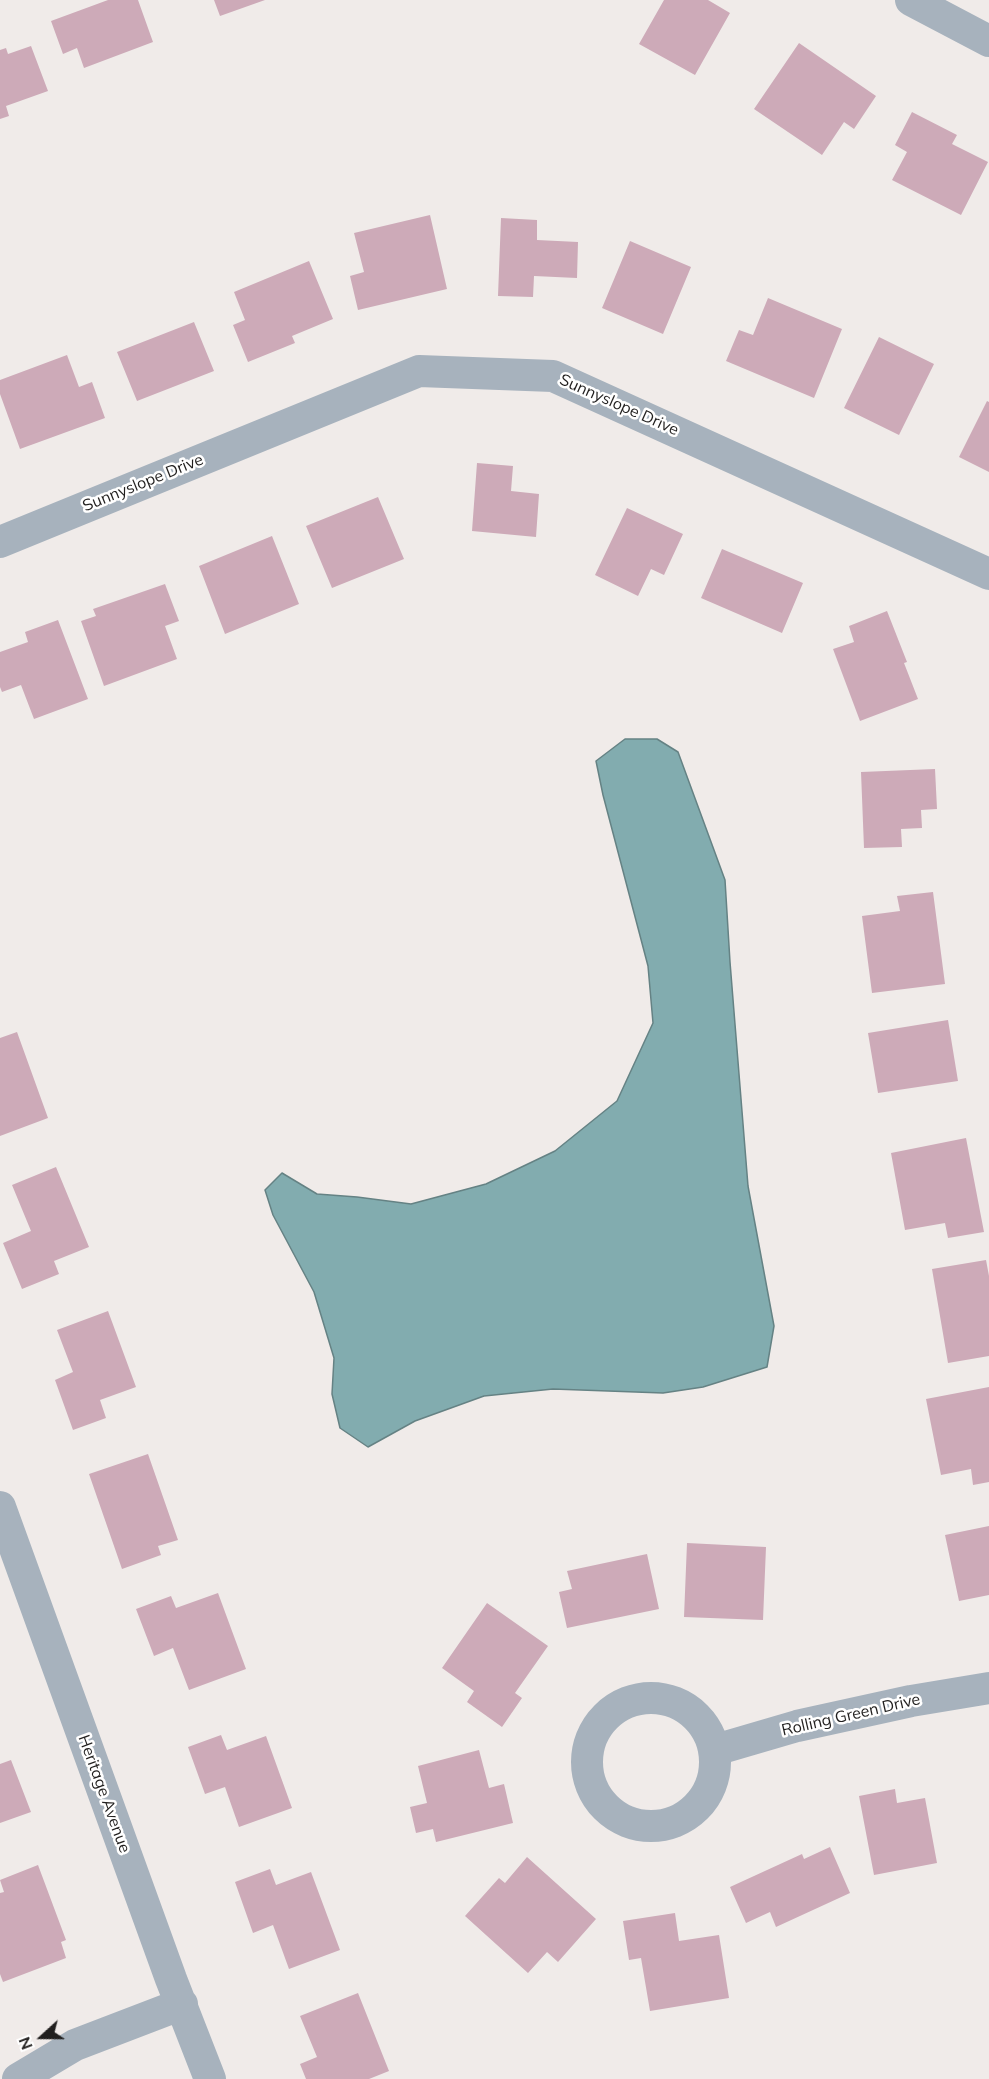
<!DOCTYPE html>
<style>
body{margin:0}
#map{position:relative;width:989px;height:2079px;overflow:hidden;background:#f0ebe9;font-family:Mulish,sans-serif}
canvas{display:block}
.north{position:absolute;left:12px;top:2007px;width:60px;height:60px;-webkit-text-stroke:4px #fff;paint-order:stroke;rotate:249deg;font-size:16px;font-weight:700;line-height:24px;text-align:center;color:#211f1e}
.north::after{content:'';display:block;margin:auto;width:21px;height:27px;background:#211f1e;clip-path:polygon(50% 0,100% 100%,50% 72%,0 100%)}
</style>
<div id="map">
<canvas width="989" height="2079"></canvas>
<div class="north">N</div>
</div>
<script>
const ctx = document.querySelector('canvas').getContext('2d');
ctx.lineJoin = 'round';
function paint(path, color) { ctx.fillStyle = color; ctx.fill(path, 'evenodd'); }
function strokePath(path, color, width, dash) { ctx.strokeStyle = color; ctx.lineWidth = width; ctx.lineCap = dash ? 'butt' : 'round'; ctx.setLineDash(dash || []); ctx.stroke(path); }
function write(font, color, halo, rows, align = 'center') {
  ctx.font = font + ' Mulish,sans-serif'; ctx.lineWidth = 5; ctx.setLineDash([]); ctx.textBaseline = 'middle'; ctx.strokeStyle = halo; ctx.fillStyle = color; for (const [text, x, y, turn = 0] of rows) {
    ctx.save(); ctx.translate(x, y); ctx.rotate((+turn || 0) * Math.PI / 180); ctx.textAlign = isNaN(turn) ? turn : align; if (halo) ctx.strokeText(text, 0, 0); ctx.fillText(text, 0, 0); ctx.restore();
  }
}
const water = new Path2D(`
 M625 739H657L678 752 725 880 730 962 748 1186 774 1326 767 1367 703 1387 663 1393 553 1389 484 1396 415 1421 368 1447 340 1428 332 1394 334 1358 314 1292 273 1215 265 1190 282 1173 317 1194 357 1197 411 1204 486 1184 555 1151 617 1101 653 1023 648 966 603 795 596 761Z`);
paint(water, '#82acaf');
strokePath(water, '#658284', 1.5);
paint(new Path2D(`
 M108 0H138L153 42 84 68 77 48 63 54 51 21Z
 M214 0H265L220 16Z
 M664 0H708L730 13 695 75 639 44Z
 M799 43 876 96 854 129 844 122 822 155 754 109Z
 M31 46 48 91 6 106 9 116 0 119V50L6 48 8 54Z
 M912 112 957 135 952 144 988 162 961 215 892 180 907 152 895 145Z
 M430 215 447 289 358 310 350 276 364 272 354 233Z
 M501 218 537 220V240L578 242 577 278 534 276 533 297 498 296Z
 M630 241 691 267 663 334 602 308Z
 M309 261 333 319 292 336 295 343 248 362 233 325 245 320 234 292Z
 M768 298 842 329 814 398 726 361 739 330 753 335Z
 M194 322 214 371 137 401 117 352Z
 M879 337 934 364 899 435 844 408Z
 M67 355 79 387 92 382 105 418 20 449 0 394V380Z
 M987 401 989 402V472L959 457Z
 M477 463 513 466 511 491 539 494 536 537 472 531Z
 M378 497 404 559 332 588 306 526Z
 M627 508 683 534 664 575 651 569 638 596 595 575Z
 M272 536 299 604 225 634 199 566Z
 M722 549 803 583 782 633 701 598Z
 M165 584 179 621 165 626 177 659 104 686 81 621 96 616 93 609Z
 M887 611 907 662 904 663 918 699 860 721 833 649 854 642 849 626Z
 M58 620 88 699 34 719 21 685 2 692 0 687V652L28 642 25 632Z
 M935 769 937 809 921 810 922 828 901 829 902 847 864 848 861 772Z
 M933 892 945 984 872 993 862 916 900 911 897 896Z
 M948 1020 958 1081 878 1093 868 1033Z
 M17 1032 48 1118 0 1136V1038Z
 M966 1138 984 1232 948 1238 945 1223 905 1230 891 1153Z
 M56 1167 89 1247 54 1261 59 1274 22 1289 3 1243 31 1231 12 1185Z
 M986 1260 989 1276V1356L948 1363 932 1269Z
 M108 1311 136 1387 100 1400 106 1418 73 1430 55 1380 73 1372 57 1330Z
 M989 1387V1482L973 1485 971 1469 941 1475 926 1399Z
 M148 1454 178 1540 158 1546 161 1555 122 1569 89 1474Z
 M989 1526V1595L959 1601 945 1535Z
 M687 1543 766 1547 763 1620 684 1617Z
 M647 1554 659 1609 567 1628 559 1592 572 1589 567 1571Z
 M218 1593 246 1669 189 1690 173 1648 154 1656 136 1609 171 1596 176 1608Z
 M487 1603 548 1646 515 1693 522 1698 502 1727 467 1702 474 1691 442 1668Z
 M221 1735 227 1750 266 1736 292 1808 239 1827 225 1787 205 1794 188 1747Z
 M479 1750 489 1788 504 1784 513 1823 436 1842 433 1829 416 1833 410 1807 427 1803 418 1766Z
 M11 1760 31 1812 0 1823V1764Z
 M895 1789 897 1803 925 1798 937 1863 874 1875 859 1796Z
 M830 1847 850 1893 776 1927 770 1912 746 1923 730 1887 802 1854 804 1859Z
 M527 1857 596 1919 558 1962 547 1952 528 1973 465 1916 499 1878 505 1883Z
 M38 1865 66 1940 61 1942 66 1958 3 1982 0 1974V1893L4 1892 0 1880Z
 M270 1869 276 1885 311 1872 340 1950 289 1969 273 1925 253 1933 235 1882Z
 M675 1913 679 1941 719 1935 729 1998 650 2011 641 1958 629 1960 623 1921Z
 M358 1993 389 2071 369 2079H306L300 2064 317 2057 300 2016Z`), '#cdaab8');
strokePath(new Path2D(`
 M911 0 989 41
 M0 542 419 371 553 376 989 574
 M0 1507 171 1979 210 2079
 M587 1762a64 64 0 1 1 128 0a64 64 0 1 1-128 0Z
 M715 1750 797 1726 911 1701 989 1688
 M18 2079 75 2045 182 2004`), '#a7b2bd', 32);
write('16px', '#211f1e', '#fff', [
 ["Sunnyslope Drive",619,405,24],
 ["Sunnyslope Drive",143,483,-22],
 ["Rolling Green Drive",851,1715,-13],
 ["Heritage Avenue",104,1794,70]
]);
</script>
